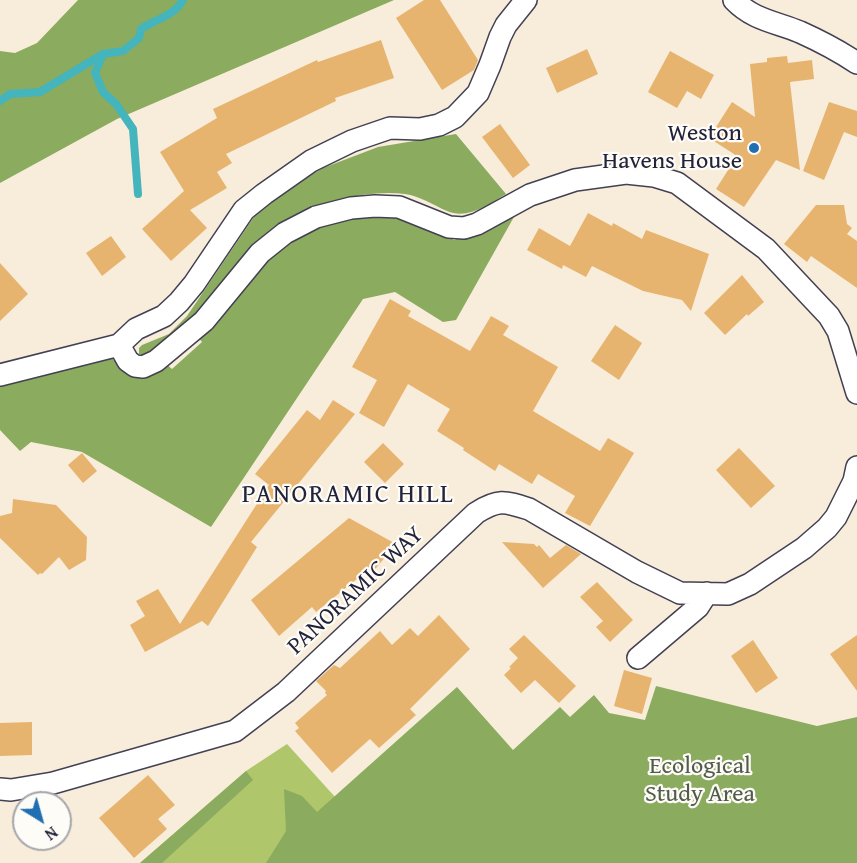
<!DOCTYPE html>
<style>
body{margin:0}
#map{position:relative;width:857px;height:863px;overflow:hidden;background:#f8ecda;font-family:"Gentium Book Plus",serif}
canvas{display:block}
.north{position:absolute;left:12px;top:791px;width:60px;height:60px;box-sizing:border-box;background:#fdfcf7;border:2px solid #a5a5ac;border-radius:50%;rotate:143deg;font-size:16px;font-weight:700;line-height:24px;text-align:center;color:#22223b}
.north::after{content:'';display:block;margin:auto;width:21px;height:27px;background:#1f6fb2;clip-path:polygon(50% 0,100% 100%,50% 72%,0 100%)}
</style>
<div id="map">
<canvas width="857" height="863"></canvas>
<div class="north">N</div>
</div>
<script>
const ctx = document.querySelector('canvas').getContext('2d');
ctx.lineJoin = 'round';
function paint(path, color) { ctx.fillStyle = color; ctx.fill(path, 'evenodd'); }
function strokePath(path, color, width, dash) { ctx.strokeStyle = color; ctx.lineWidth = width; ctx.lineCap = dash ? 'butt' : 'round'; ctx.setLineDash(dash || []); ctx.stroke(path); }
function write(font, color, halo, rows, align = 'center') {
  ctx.font = font + ' "Gentium Book Plus",serif'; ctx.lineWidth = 4.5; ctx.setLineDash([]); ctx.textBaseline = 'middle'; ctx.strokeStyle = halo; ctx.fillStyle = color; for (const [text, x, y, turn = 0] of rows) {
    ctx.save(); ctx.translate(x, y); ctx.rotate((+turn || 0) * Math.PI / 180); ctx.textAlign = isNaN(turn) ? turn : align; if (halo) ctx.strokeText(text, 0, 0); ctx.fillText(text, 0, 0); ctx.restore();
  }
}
paint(new Path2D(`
 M287 744 395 863H140L246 771Z`), '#afc66b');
paint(new Path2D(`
 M78 0H394L117 119 0 183V51L15 53 37 43Z
 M456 134 506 194C489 204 468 220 447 211 433 205 420 196 405 194 369 190 330 200 297 214 252 233 230 280 197 313 181 330 163 344 143 355L139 354V348L142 345 169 334 187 316 256 214 277 194 323 168 378 147Z
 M519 208 456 320 443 322 395 292 363 299 211 527 82 452 31 442 20 451 0 430V383L107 355 128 370 164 362 172 369 202 342 197 336 266 257 297 234 332 220 397 214 416 220 454 240 476 233Z
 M656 686 817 726 857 717V863H266L286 831 284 789 302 796 317 812 457 687 513 750 560 707 570 717 594 695 609 713 645 720Z
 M246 771 253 780 162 863H140Z`), '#8bab5f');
strokePath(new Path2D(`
 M103 54 95 73 103 92 116 104 133 129 138 194
 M0 101 10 94 40 92 103 54 123 51 139 38 141 29C156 19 174 16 183 0`), '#44b4bd', 8);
paint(new Path2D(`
 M424 0H440L478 60 474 70 442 90 396 18Z
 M381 40 394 78 335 98 336 101 226 154 232 163 217 172 227 188 190 210 207 228 171 261 142 229 184 191 160 152 217 118 213 109 317 60 318 62Z
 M587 49 598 74 557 93 546 68Z
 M670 51 714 75 701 99 687 91 677 108 648 92Z
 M787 56 788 63 812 60 814 79 790 82 800 170 776 160 744 207 716 189 737 156 709 138 732 102 755 117 750 64 767 62V58Z
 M829 102 857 111V137L844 132 824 180 803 171Z
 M500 124 530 165 513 178 482 137Z
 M816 205H844L847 224 852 228 847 234 857 241V288L811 256 807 262 784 244Z
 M588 213 612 226 613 223 642 239 646 230 709 254 691 311 682 300 643 291 592 266 586 277 563 265 562 269 527 250 539 228 570 246Z
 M111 236 126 257 102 276 86 253Z
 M0 263 28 294 0 321Z
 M742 275 764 302 748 316 747 314 725 335 704 313Z
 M390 299 411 311 408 316 470 351 491 316 509 326 503 335 558 367 533 411 600 451 608 438 634 453 590 526 565 513 575 496 538 474 532 484 499 464 495 471 463 450 464 448 437 431 450 409 408 384 384 427 359 413 377 380 352 367Z
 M615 325 642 343 619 380 591 361Z
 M333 400 355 414 251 542 257 547 208 626 202 621 145 652 130 625 145 616 136 601 158 589 180 624 269 485 255 474 307 410 320 420Z
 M383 443 404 464 385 483 364 462Z
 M739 448 775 486 751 508 716 470Z
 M82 453 97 471 83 483 68 465Z
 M13 499 56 505 87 537 86 560 69 570 59 557 42 574 40 573 38 575 0 538V516L12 513Z
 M349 518 396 544 372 573 368 570 316 612 312 607 279 636 251 600Z
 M502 542 534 544 537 547 539 545 550 558 566 545 581 554 543 588Z
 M597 582 633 620 610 642 596 627 603 621 580 597Z
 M439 615 470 649 410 709 416 715 379 748 370 739 332 773 295 731 299 728 295 723 327 695 325 693 326 691 316 681 334 665 340 668 380 631 392 645 410 628 418 636Z
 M524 635 576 686 559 703 535 680 521 693 504 675 511 668 509 667 518 658 509 649Z
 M857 635V691L830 654Z
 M753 640 778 678 756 693 731 656Z
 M624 670 652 678 642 714 614 706Z
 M32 722V755L0 756V723Z
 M148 775 175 805 158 819 167 829 134 858 99 818Z`), '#e7b46f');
const street = new Path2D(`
 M734 0C753 20 776 22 800 32 820 41 839 51 857 63
 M119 345 128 361 135 366 143 367 156 361 204 321 260 253 285 233 316 217 351 208 375 206 399 207 449 227 464 228 477 224 530 195 575 180 626 173 654 176 677 183 766 249 829 316 838 331 857 393
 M119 345 136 329 164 316 179 302 194 284 244 210 264 194 311 161 352 141 390 128 420 129 439 125 455 117 478 93 490 65 500 37 506 25 526 0
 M0 375 119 345
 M638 658 698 607 707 593
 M0 789 11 790 53 783 235 731 286 692 476 513C498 499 504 501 529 509L637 572 680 593 728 594 750 584 804 548 827 528 836 517 854 481 857 467`);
strokePath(street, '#424053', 24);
strokePath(street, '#fff', 21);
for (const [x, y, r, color] of [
 [754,148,6,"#1f6fb2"]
]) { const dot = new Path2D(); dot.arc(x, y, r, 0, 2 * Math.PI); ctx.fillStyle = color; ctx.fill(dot); strokePath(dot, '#fdfcf7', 2); }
write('24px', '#22223b', '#fdfcf7', [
 ["Weston",742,134],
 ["Havens House",742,162]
], 'right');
write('24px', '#22223b', '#fdfcf7', [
 ["PANORAMIC WAY",356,591,-43]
]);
write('24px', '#535b4c', '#fdfcf7', [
 ["Ecological",700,767],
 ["Study Area",700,795]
]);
ctx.letterSpacing = '1.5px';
write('26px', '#22223b', '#fdfcf7', [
 ["PANORAMIC HILL",348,495]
]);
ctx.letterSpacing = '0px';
</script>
